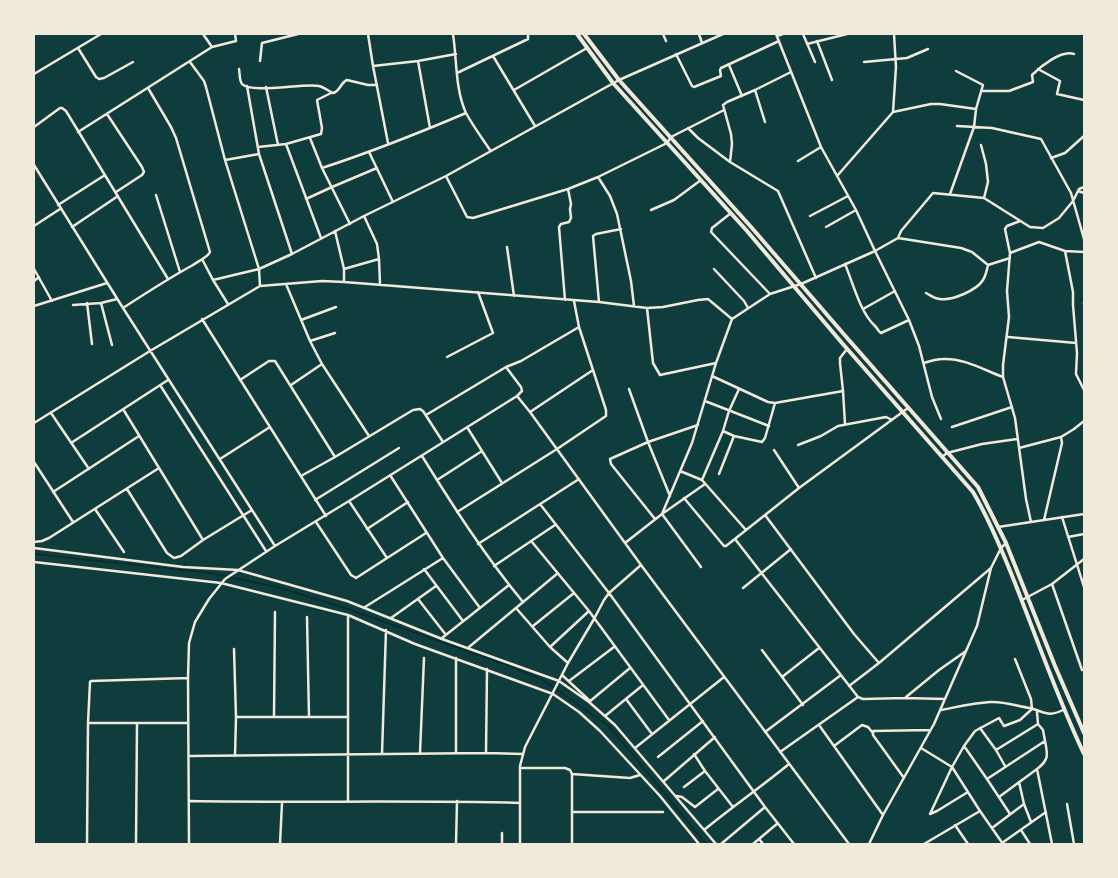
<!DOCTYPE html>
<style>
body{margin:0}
#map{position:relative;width:1118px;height:878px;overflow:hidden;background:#0f3d3e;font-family:"Titillium Web",sans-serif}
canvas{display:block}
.frame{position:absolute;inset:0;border:35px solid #f1e9da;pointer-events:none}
</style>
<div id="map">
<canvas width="1118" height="878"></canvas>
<div class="frame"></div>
</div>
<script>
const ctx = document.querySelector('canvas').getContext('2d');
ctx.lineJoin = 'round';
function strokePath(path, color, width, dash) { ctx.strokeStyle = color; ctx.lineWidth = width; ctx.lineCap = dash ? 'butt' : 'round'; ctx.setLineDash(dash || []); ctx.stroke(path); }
strokePath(new Path2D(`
 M34 554 211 573 281 588 345 608 507 665 543 680 610 727 706 844`), '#0a2a2b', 1.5);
strokePath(new Path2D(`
 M203 34 212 47
 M368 34 373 66 388 143
 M453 34C457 60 455 89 466 113 473 126 482 138 490 150
 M663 34 666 41
 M699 34 702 43
 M776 34 821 147 856 210 875 251 909 320 919 346 932 397 941 419
 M803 34 815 62
 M777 36 783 34
 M817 41 832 80
 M807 44 847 34
 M78 48 96 77 99 79 104 78 133 62
 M676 54 692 86 694 87 721 76 720 70 721 68 779 41
 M493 56 535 126
 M260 61 262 43 298 34
 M418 61 430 128
 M190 62 204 81 206 87 225 160 259 269 260 286
 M864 62 907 58 928 49
 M729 65 742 96
 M373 66 418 61 456 54
 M239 69C240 73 239 80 242 84 251 94 304 83 319 86 324 87 328 91 333 93 340 92 340 83 347 80L368 85H377
 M1038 69 1060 81 1057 94 1084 100
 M457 73 528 39V34
 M34 74 101 34
 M247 86 259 154 292 254
 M266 87 278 145
 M514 90 587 48
 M755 90 765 122
 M981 91H1009L1033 82 1032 75C1041 66 1061 50 1074 54
 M893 112 896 67 894 34
 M107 114 142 167 144 172 142 175 116 192
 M957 126 992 128 1041 139 1071 193 1084 239
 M34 127 60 108H62L66 111 168 279
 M688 128 698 138 730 162 778 191 816 278
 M78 132 212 47 236 41 235 34
 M310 138 322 168 350 224
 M286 144 321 238
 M981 145 986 164 988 182 984 198
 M258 147 286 144 321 134 322 128 317 100 331 93
 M369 152 393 202
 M1051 158 1065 153 1084 136
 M225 160 259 154
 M798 161 821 147
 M730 162 732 144 731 134 723 105 727 102 755 90 791 72
 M34 165 123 308 275 546
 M322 168C371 152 419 133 466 113
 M446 176 467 217 473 218 568 189 598 177 667 143 671 137 724 110
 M837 176 893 112 931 104H940L976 109
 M598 177 610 196 617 214 631 281 634 306
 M1078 191 1084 193
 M950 194 974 127 976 109 983 85 956 71
 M156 195 180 272
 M306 199 332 187 377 168
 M58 205 105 175
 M651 210 674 200 701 180
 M731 213 712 228 711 232 770 294
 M364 216 377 244 379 259 380 284
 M810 216 848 196
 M1020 221 1007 226 1005 229 1010 253 1007 291 1009 317 1003 365V377L1015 418 1026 499 1031 522
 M34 226 60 209
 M72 227 118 196
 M826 227 856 210
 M335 231 344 269V282
 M898 238 901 231 933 193 984 198 1030 227 1043 228 1059 218 1073 201 1079 189 1084 187
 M507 247 514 296
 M1065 251 1073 292V305L1077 353 1076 374 1084 390
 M1010 253 1039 242 1065 251 1084 252
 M202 259 213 280 228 304
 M845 264C853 283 860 312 875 326 878 329 878 331 881 333L909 320
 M34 269 52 301
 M344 269 379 259
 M714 269 744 301 748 308
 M213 280 259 269 292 254 364 216 446 176 619 80 723 34
 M34 281 39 277
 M286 284 310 341 322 364 369 436
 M926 293C930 295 935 299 940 299 952 301 977 290 983 280 986 275 987 270 988 265
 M565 300 559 227 561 224 569 222 571 218 570 209 571 204 568 189
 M599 302 593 236 596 234 621 229
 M87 303 92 344
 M101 303 112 345
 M1084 304V303
 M73 305 101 303 117 299
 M34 306 107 283
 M123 308C146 293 169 278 193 265 198 261 207 258 210 252L176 138 171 127 148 88
 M647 308 653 363 660 375 716 363
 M863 309 895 291
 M202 319 326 516
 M301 320 336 307
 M1008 337 1076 343
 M310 341 335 333
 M447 357 493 333 478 292
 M924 363C930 361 936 359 943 359 964 358 984 370 1003 377
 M712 376 768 402 775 403 843 391
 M240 380 269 361H275L335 457
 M160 385 266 551
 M291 385 322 364
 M629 389 648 442 670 496
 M517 396 530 412 641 565 849 844
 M705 401 769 426
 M123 409 203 540
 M530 412 593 370
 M51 413 89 469
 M426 415 506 367 521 361 579 327
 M34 423 150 351 260 286 322 281 344 282 599 302 647 308 663 307 698 300 708 299 732 319
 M845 424 843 391 840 363V358L847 349
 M467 427 502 483
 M952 427 1012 407
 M723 431 734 436 762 442 765 438 775 403
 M71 443 168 380
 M798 445 821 436 838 426 886 417 892 420
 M1019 448 1061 437 1074 429 1084 421
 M774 450 799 488
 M422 456C453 506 485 556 523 602
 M943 456 947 453 982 444 1017 439
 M220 459 270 427
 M34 462 73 522
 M680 471 702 480 746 530
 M719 474 734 436
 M390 475 443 558 480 608
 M301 476 335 457 413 410 420 409 423 411 443 442
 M437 480 482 451
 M702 480 723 431 729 411 739 389
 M127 489 167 553 174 558 181 556 203 540 252 510
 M53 492 139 436
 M684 498 724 546H726L799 488 908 408
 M315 500 399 448
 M349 501 387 558
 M540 504 609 593 765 807 794 844
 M95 509 124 552
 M457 512 557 449 606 416V410L579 327 574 301
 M765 515 854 634 879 663
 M1062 517 1084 587
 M655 519 611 464 610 459 648 442 698 425
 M1044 520 1062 443 1061 437
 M316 522 351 575 356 578 426 533
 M998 527 1084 514
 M367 529 408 502
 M1068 537 1084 534
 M735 539 858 697 863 699 905 698 945 699
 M34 542 42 541 49 538 159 468
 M532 542 589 611 669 720
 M625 543 662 514 692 443 716 363 732 319 770 294 801 284 875 251 898 238 961 248 972 252 988 265 1010 258
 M478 544 579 479
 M34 548 183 567 238 570 347 601 442 639 559 681 589 702 615 725 716 844
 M34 562 221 583 348 615 415 644 553 694 579 712 600 731 660 796 699 844
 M494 566 555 525
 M701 567 662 514 705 484
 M424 569 463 621
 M1052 584 1082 670
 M743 588 791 549
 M418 599 446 635
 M1022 600 1052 584 1084 559
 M365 607 443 558
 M516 608 550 647 568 663
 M348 615V801
 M307 617 309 717
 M391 618 436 586
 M533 626 574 593
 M442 638 509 585
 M469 647 558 573
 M550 647 589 611
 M234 649 236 717 235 756
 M762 650 803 705
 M562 675 590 701
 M782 677 819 648
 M569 681 614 647
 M849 686 879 663 991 568
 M906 697 939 670 966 651
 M626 699 652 734
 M589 702 630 668
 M941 710C957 707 974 703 990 702 1003 701 1017 706 1030 708 1045 712 1048 718 1065 709
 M274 716 275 612
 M605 716 643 685
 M236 717H348
 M88 723H188
 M819 725 883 815
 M980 728 996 750 1005 766
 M765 732 841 675
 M834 746 862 725 868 727 872 732
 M964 746 987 779 1010 814
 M635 748 724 677
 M921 748 952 767 980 811 1003 844
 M996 750 1038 724
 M780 752 858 697
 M420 753 424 658
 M456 753V658
 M486 753 487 669
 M382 754 386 630
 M694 754 705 771 733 807
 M189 756 486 753 523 754
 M658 757 703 721
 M520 768H565L570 770 572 774V844
 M1037 769C1049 760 1048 755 1045 741
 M572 774 630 778 640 775
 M904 778 873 735V731L930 730
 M987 779 1045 741 1043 730 1038 724 1037 712
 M664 781 715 737
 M1019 782 1024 804 1031 822
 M684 787 705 771
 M968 792 937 811 930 814 952 767 964 746 975 731 999 718 1004 726 1020 720 1032 709 1031 699 1015 659
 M677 796 682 797 695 807 718 789
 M999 797 1037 769 1052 844
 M190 801C300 803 410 800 520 803
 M1067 804 1074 844
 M572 812H663
 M955 825 968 844
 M992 828 1024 804
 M704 830C732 807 761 787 789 764
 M1021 830 1030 844
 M760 840 763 844
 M1002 843 1046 812
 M87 844 88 723 90 682 91 681 188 678
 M136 844 137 724
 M189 844 188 678 189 643 195 622 209 599 225 579 275 546 349 501 517 396 522 391 521 387 506 367
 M280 844 282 803
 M456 844 457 801
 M502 844V833
 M520 844V766L525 747 568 663 594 619 604 600 609 593 641 565
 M721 844 765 807
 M753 844 778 823
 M869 844 883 815 934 724 977 626 991 568 1001 548 1006 543
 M924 844 980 811`), '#f1e9da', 2.5);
strokePath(new Path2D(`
 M577 34 613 83 747 231 842 343 973 492C989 519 1001 548 1013 578 1036 636 1057 697 1084 754
 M584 34 619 80 752 228 848 339 978 487 1006 543 1055 666 1084 733`), '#f1e9da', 4);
</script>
